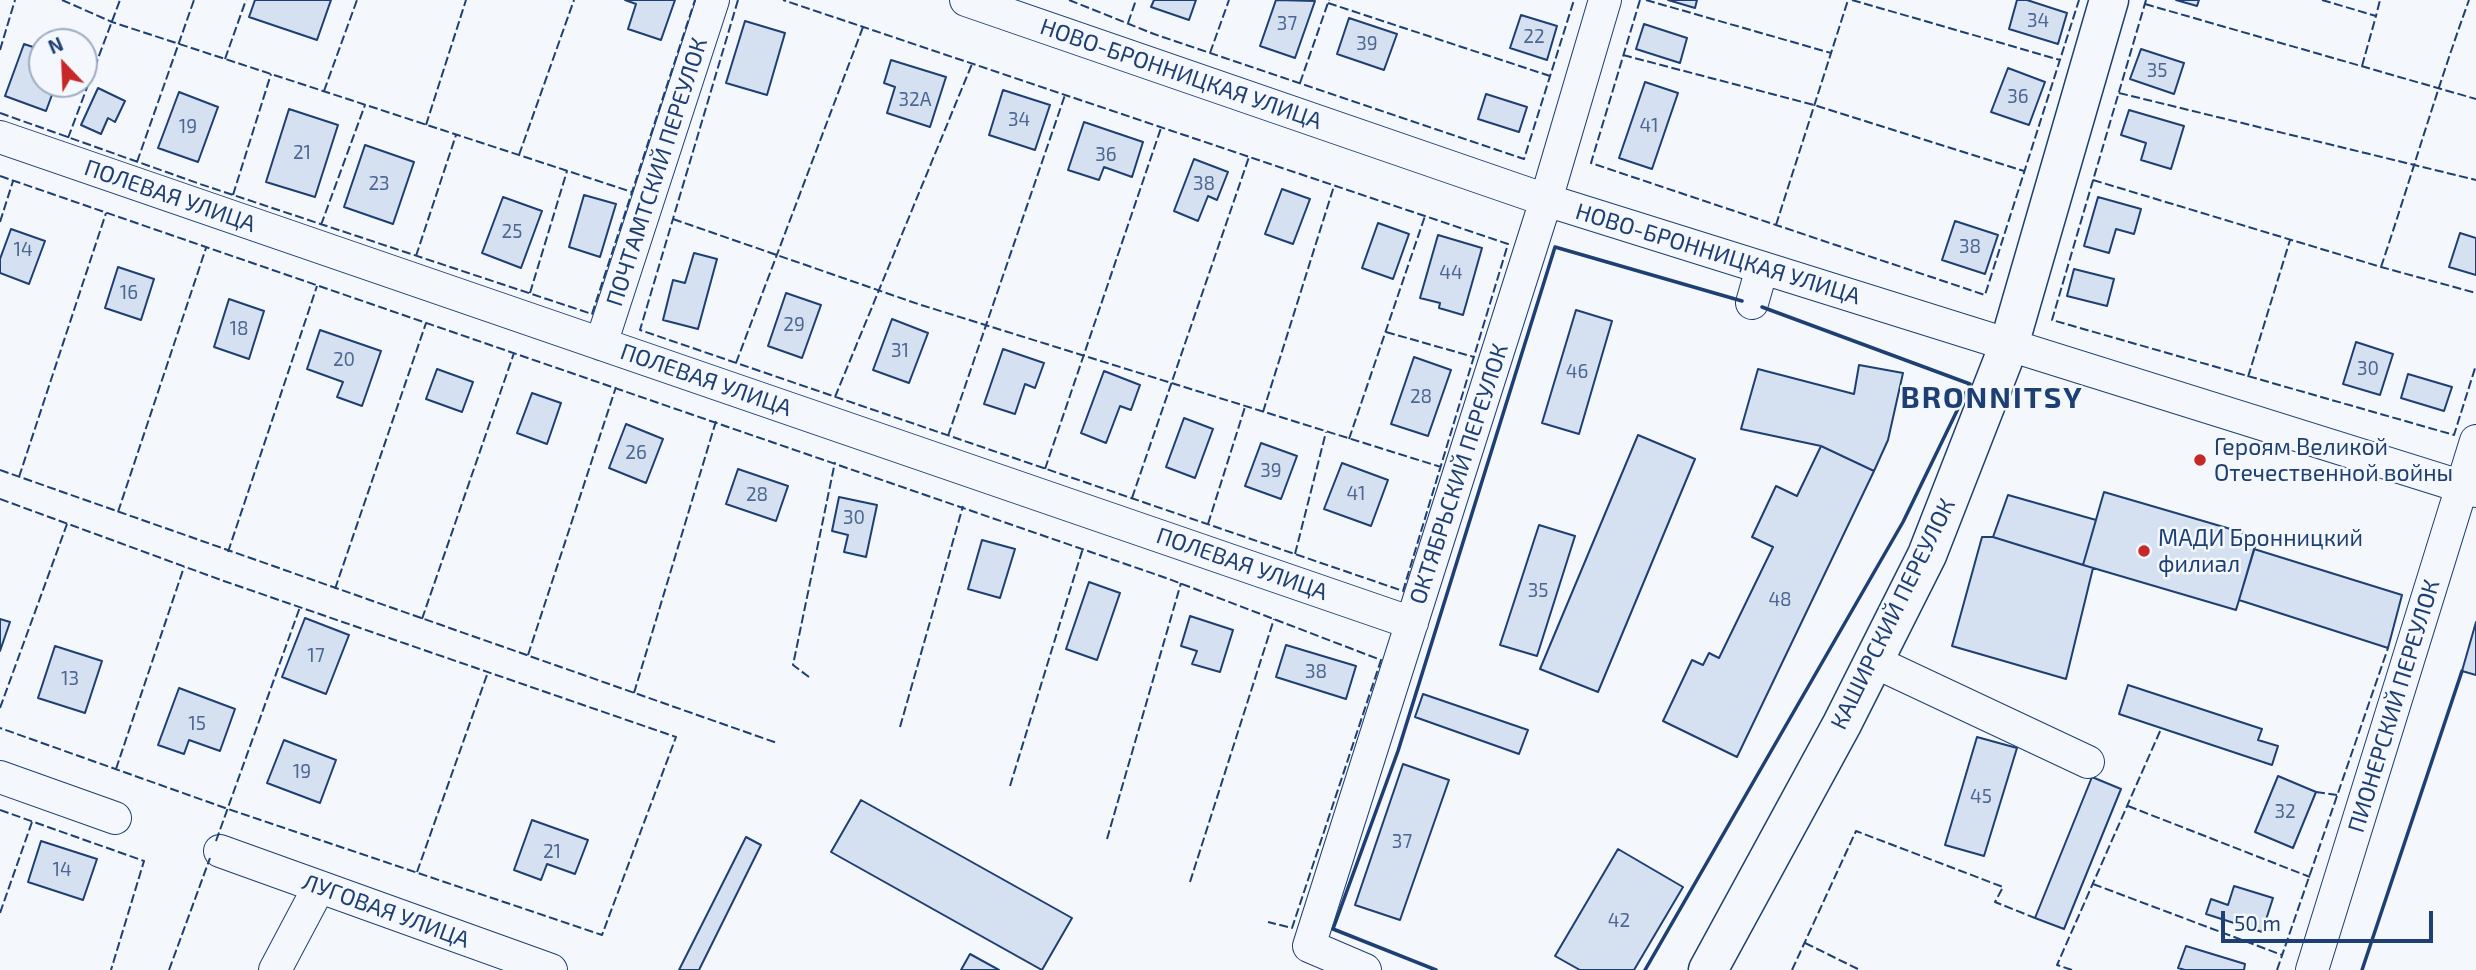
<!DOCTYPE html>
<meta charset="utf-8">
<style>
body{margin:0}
#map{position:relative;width:2476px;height:970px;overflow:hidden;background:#f4f7fb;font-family:"Exo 2",sans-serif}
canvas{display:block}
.north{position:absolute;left:28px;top:28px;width:70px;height:70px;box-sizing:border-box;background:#f4f7fb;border:2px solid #9eadc5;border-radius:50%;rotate:337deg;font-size:19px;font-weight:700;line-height:28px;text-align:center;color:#1d3f73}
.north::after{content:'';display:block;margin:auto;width:24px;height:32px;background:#c62828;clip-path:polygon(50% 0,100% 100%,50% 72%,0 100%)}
.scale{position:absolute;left:2221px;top:911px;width:212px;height:32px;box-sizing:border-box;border:4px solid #1d3f73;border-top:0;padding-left:9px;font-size:21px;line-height:24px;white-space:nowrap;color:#1d3f73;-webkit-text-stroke:5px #f4f7fb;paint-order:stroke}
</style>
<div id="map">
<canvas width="2476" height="970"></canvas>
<div class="north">N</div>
<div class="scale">50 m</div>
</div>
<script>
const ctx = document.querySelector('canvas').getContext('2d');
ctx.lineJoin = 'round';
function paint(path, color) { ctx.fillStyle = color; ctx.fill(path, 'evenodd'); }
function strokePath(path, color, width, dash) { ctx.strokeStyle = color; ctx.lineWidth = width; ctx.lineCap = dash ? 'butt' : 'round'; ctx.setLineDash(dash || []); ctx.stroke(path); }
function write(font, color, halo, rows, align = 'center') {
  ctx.font = font + ' "Exo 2",sans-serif'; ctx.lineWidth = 5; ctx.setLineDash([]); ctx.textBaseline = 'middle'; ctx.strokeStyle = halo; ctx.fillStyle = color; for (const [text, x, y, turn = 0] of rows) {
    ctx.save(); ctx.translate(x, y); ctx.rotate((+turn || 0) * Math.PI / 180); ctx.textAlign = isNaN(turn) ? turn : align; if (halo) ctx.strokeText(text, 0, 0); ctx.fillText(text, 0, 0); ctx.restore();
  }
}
const building = new Path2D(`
 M255 0H331L317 40 249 17Z
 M625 0H675L661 40 628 29 636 4Z
 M1154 0H1196L1189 20 1151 7Z
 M1276 0 1315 1 1295 58 1260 46Z
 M1668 0H1697L1695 8Z
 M2017 0H2027L2067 13 2058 44 2009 29Z
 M2176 0H2199L2197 6Z
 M1521 15 1557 26 1547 60 1510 48Z
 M1349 18 1397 34 1384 70 1337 54Z
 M745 21 785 33 767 95 726 83Z
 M1644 24 1687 38 1680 63 1636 49Z
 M24 44 42 50V84H56L46 111 5 96Z
 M2141 49 2184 63 2174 94 2130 79Z
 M891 60 946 77 930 127 887 113 895 87 884 83Z
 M2008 68 2045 82 2029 125 1991 112Z
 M1645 82 1678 93 1652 169 1619 158Z
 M98 88 125 101 115 122 108 118 101 134 81 125Z
 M1003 90 1050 105 1035 150 989 135Z
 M179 92 218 107 198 162 158 148Z
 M1486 94 1527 107 1519 132 1478 119Z
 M289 109 338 125 315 197 266 182Z
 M2129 110 2184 126 2171 169 2141 160 2146 143 2121 135Z
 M1084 122 1143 142 1132 177 1104 167 1099 180 1068 170Z
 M365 145 414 162 393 224 344 207Z
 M1194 159 1228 172 1217 200 1208 196 1198 221 1174 211Z
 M1282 189 1310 199 1293 244 1265 234Z
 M584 195 616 204 600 257 569 247Z
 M503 197 542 211 521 268 482 253Z
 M2098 197 2141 209 2134 234 2116 229 2109 253 2084 246Z
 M1955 221 1998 235 1985 274 1942 260Z
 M1378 223 1409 234 1393 279 1362 268Z
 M11 229 45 241 29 284 0 273V259Z
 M2460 233 2476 238V275L2449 267Z
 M1438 235 1482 248 1463 315 1439 308 1440 303 1420 298Z
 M694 253 717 259 698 329 663 320 673 280 685 283Z
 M118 267 154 279 141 320 105 308Z
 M2074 269 2114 279 2107 306 2067 296Z
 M786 293 821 305 802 358 768 346Z
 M229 299 264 311 249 359 214 347Z
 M1576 310 1612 321 1579 434 1542 423Z
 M892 319 928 333 909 383 873 370Z
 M320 330 381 351 362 406 337 397 343 382 307 369Z
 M2356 342 2393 354 2380 395 2343 384Z
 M1003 349 1044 363 1035 388 1025 384 1015 414 984 404Z
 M1414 357 1451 370 1428 436 1391 424Z
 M1859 365 1903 373 1888 440 1874 471 1821 446 1741 429 1758 369 1854 394Z
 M437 369 473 382 462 412 426 399Z
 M1104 371 1140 385 1131 410 1120 406 1106 443 1081 433Z
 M2408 374 2452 387 2444 411 2401 398Z
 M532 393 561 403 547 444 517 433Z
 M1184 418 1213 429 1195 478 1166 467Z
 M626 424 663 439 646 483 609 468Z
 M1638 435 1695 459 1598 692 1540 669Z
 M1261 443 1297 456 1281 499 1245 486Z
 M1821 446 1874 471 1737 757 1663 721 1692 660 1703 665 1709 653 1719 658 1773 547 1752 537 1776 486 1797 496Z
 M1342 463 1388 480 1371 526 1324 509Z
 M738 469 788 486 776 521 726 504Z
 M2104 492 2258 537 2236 610 2083 565Z
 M2008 495 2096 520 2083 565 1993 537Z
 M839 497 877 505 866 557 844 552 848 535 832 531Z
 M1539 525 1575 536 1537 656 1500 645Z
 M1982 537H1993L2093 568 2066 679 1952 646Z
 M982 540 1015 549 1000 598 968 589Z
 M2254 549 2402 595 2388 648 2239 600Z
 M1089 582 1120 593 1097 660 1066 649Z
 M1190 616 1233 630 1220 672 1192 664 1197 651 1181 646Z
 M305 618 349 635 326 694 282 677Z
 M0 619 10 622 0 651Z
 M2476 622V675L2462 671Z
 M1286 645 1356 666 1346 699 1276 677Z
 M55 646 102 661 85 713 38 698Z
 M2128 685 2262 729 2258 740 2278 746 2272 765 2119 714Z
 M179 688 235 709 220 751 189 740 184 754 158 745Z
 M1423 694 1528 730 1519 754 1415 717Z
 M1977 737 2017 748 1984 856 1945 845Z
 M284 740 336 760 320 803 267 783Z
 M1403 764 1449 780 1400 920 1355 905Z
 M2278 776 2316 792 2293 848 2255 832Z
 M2092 777 2121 789 2064 929 2035 918Z
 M861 800 1072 918 1042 970 831 852Z
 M532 820 588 840 575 874 547 864 541 880 514 870Z
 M746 837 761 845 699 970H679Z
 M41 841 97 859 83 900 28 882Z
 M1618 849 1683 887 1634 970H1580L1555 956Z
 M2234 886 2273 898 2262 932 2206 914 2211 899 2228 905Z
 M2186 946 2245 964 2244 970H2185L2178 968Z
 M970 954 999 970H961Z`);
paint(building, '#d5e0f0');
strokePath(building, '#1d3f73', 2);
const minor = new Path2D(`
 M966 0 1546 200 2476 491
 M0 137 1412 623
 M1752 303 1762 268
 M601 344 713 0
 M1873 661 2088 762
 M0 777 115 818
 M220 851 551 970
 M275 970 319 887
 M1365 970 1309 946 1546 200 1605 0
 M2312 970 2476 441`);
const major = new Path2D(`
 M1708 970 1842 724 1927 555 2009 345 2109 0`);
strokePath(minor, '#1d3f73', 34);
strokePath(major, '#1d3f73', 41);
strokePath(minor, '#f4f7fb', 32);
strokePath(major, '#f4f7fb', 38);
strokePath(new Path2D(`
 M62 0 112 22 632 192
 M738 0 640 330 1403 591 1508 244 783 0
 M1069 0 1154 34 1524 159 1574 0
 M1640 0 1591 163 1985 295 2079 0
 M1646 0 1831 53
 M1852 0 2060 60
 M2146 0 2052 320 2454 435 2476 365
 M2322 0 2376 16 2380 0
 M1328 3 1550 76
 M2145 4 2476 99
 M1128 23 1136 0
 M0 50 15 0
 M1210 53 1229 0
 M1623 55 1814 105 2024 171
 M225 59 246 0
 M2362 66 2376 16
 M1300 83 1329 0
 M324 91 357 0
 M2119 93 2476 180
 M0 113 200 184 592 314 695 0
 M426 125 466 0
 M68 138 120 0
 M519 155 574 0
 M137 162 194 0
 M0 176 1169 579 1381 660 1292 928 1268 922
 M2093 180 2381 267 2476 293
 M233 195 271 74
 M673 219 918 304 1441 467
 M0 222 13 181
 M321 225 365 105
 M1776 225 1848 0
 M416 256 456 135
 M2381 267C2411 178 2437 88 2469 0
 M530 293 567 171
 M1386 332 1474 357
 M736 363 863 27
 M2248 377 2290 240
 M835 397 972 64
 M1263 412 1334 186
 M948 436 1065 95
 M1349 439 1425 216
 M1045 469 1161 128
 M0 470 777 743
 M19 477 106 213
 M1132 498 1249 157
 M0 499 221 580 676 737 602 935 228 809 0 728
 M118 512 206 248
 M1208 524 1245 407
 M228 552 317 286
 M1295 554 1326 432
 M335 589 426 323
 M422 619 514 353
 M528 655 616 387
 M809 677 793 665 835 462
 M634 693 716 421
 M0 708 67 524
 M900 727 963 506
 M116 769 184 567
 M1010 786 1083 548
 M2316 792 2337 795
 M2128 806 2310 877
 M0 810 144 861 111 970
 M1107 839 1181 583
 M216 841 300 607
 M417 872 488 672
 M1190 882 1274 619
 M2093 884 2282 955
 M0 913 32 822
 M1805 943 1860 970
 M169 970 210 858
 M1792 970 1856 831 2003 887 1995 902 2035 918
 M2072 970 2057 965 2161 729
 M2277 970 2388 648`), '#1d3f73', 2, [9, 3.5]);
strokePath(new Path2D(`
 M1436 970 1333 929 1398 751 1555 247 1742 301
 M1645 970 1903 522 1970 384 1762 307
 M2362 970 2462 671`), '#1d3f73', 3.5);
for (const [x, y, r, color] of [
 [2200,460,7,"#c62828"],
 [2144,551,7,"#c62828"]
]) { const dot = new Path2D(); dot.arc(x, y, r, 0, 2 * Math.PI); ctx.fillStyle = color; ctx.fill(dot); strokePath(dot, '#f4f7fb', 2.5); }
write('19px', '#4b6792', null, [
 ["34",2038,21],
 ["37",1287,24],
 ["22",1534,37],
 ["39",1367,44],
 ["35",2157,71],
 ["36",2018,97],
 ["32А",915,100],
 ["34",1019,120],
 ["41",1649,126],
 ["19",188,127],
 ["21",302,153],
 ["36",1106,155],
 ["23",379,184],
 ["38",1204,184],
 ["25",512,232],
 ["38",1970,247],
 ["14",23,250],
 ["44",1451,273],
 ["16",129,293],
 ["29",794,325],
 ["18",239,329],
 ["31",900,351],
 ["20",344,360],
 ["30",2368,369],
 ["46",1577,372],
 ["28",1421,397],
 ["26",636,453],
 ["39",1271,471],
 ["41",1356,494],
 ["28",757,495],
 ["30",854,518],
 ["35",1538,591],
 ["48",1780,600],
 ["17",316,656],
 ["38",1316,672],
 ["13",70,679],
 ["15",197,724],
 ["19",302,772],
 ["45",1981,797],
 ["32",2285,812],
 ["37",1402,842],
 ["21",552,852],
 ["14",62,870],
 ["42",1619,921]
]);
write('23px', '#1d3f73', '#f4f7fb', [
 ["НОВО-БРОННИЦКАЯ УЛИЦА",1181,74,19],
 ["ПОЧТАМТСКИЙ ПЕРЕУЛОК",657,172,-72],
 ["ПОЛЕВАЯ УЛИЦА",170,196,19],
 ["НОВО-БРОННИЦКАЯ УЛИЦА",1718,254,17],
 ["ПОЛЕВАЯ УЛИЦА",706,380,19],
 ["ОКТЯБРЬСКИЙ ПЕРЕУЛОК",1459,474,-72],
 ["ПОЛЕВАЯ УЛИЦА",1242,564,19],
 ["КАШИРСКИЙ ПЕРЕУЛОК",1893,614,-64],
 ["ПИОНЕРСКИЙ ПЕРЕУЛОК",2394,706,-73],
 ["ЛУГОВАЯ УЛИЦА",386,911,20]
]);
write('23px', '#1d3f73', '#f4f7fb', [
 ["Героям Великой",2214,447],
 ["Отечественной войны",2214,473],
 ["МАДИ Бронницкий",2158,538],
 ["филиал",2158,564]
], 'left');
ctx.letterSpacing = '2px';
write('bold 30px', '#1d3f73', '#f4f7fb', [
 ["BRONNITSY",1992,398]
]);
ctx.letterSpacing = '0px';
</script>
